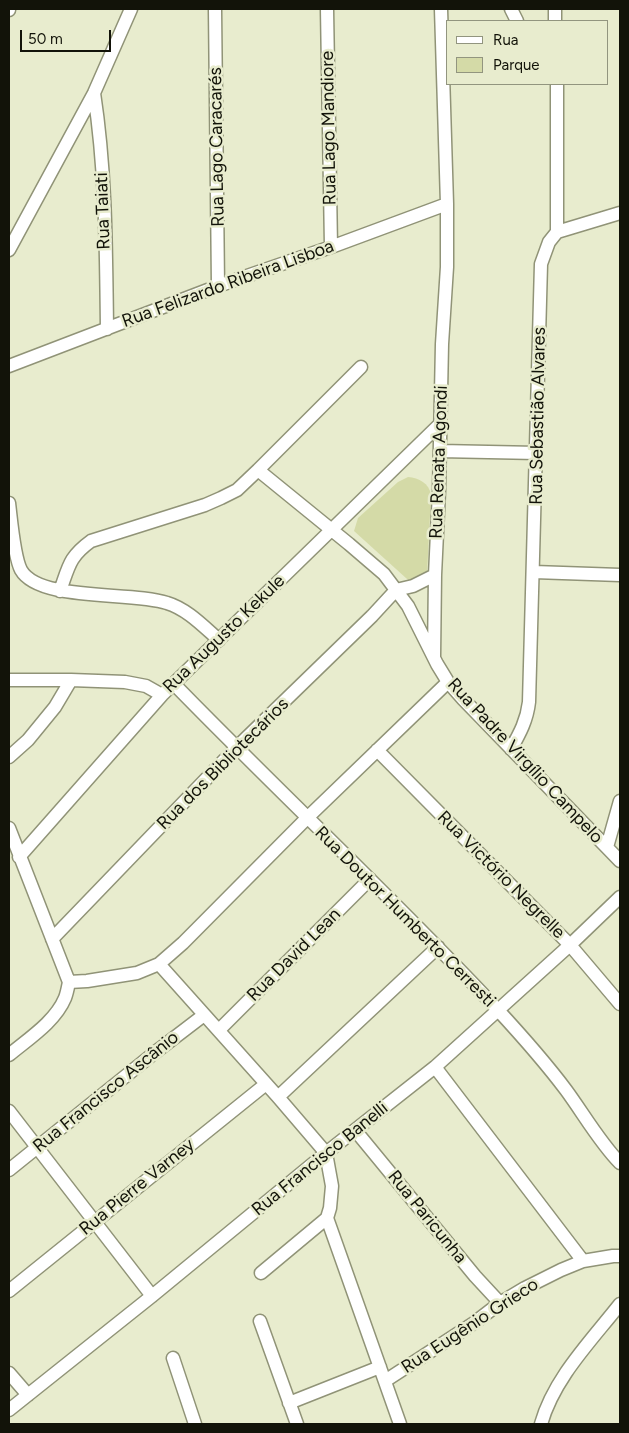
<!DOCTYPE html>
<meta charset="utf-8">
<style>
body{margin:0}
#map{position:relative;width:629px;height:1433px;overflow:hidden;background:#e8ecce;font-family:Figtree,sans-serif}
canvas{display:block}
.frame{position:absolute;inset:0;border:10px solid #121309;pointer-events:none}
.legend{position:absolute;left:446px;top:20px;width:162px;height:65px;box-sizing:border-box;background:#e8ecce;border:1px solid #92957f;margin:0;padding:6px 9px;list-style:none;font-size:15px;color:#121309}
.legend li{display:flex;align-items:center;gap:10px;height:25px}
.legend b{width:25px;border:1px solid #92957f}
.scale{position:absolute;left:20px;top:30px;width:91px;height:22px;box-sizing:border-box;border:2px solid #121309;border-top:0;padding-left:6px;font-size:15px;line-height:18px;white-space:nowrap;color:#121309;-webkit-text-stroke:4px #e8ecce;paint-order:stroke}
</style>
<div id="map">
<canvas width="629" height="1433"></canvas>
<div class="frame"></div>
<ul class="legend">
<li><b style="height:6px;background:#fff"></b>Rua</li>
<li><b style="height:14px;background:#d4daa7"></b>Parque</li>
</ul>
<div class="scale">50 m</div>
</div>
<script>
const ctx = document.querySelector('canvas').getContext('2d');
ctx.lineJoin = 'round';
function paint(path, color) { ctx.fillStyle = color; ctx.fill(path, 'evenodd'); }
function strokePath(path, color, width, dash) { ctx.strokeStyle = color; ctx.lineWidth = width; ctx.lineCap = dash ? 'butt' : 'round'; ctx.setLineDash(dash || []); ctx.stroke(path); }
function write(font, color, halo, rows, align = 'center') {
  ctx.font = font + ' Figtree,sans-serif'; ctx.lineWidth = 5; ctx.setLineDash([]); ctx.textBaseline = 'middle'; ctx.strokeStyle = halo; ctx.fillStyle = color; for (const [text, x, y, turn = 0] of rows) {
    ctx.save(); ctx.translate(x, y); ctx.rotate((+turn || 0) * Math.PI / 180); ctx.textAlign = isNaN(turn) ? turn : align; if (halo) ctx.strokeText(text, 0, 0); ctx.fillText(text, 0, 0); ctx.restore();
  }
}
paint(new Path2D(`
 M408 477C419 478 429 483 431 495L427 574 417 588 354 531 358 518 398 482Z`), '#d4daa7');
const minor = new Path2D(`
 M215 9 218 286
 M327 9 331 247
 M511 9 517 21
 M555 9V21
 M9 10V9
 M94 93C106 171 106 250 107 329
 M557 232 620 213
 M9 250 94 93 131 9
 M9 366 218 286 331 247 447 204
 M440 451 537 453
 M258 470 349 544 384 574 408 606 437 664 448 682 463 699 620 861
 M9 503C11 519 14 557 21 570 39 602 133 591 167 603 187 609 203 626 219 640
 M534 572 620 575
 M60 591C69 566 69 557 91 541L205 505 221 498 237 490 258 470 361 367
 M434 657 435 575 439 491 442 344 447 267V204L441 9
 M9 680H71L125 682 146 686 162 695
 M174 684C281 794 393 898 497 1009 521 1035 545 1062 566 1090 583 1113 600 1143 620 1163
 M511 749C520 733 527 720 529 702L541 264 549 242 557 232V84
 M377 750 570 945 620 1004
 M9 757 28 740 55 707 71 680
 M9 828 69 982C68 987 67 993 65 998 55 1022 28 1039 9 1055
 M607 847 620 801
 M19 857 162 695 441 423
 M52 939 236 748 372 616 396 590 413 586 435 575
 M159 964 278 1097 326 1153 332 1186 330 1208 327 1218 261 1273
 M69 982 87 981 137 973 159 964 183 943 307 818 448 682
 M219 1030 370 879
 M435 1067 583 1261
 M278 1097 438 947
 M9 1111 152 1296
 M355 1130 475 1276 500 1303
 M9 1170 153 1054 204 1015
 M327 1218 400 1424
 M9 1291 266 1084
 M260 1321 297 1424
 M173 1358 195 1424
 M9 1373 28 1395
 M385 1381 474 1323 500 1303 525 1288 561 1270 583 1261 613 1256H620
 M289 1403 380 1367
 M9 1410 152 1296 326 1153 435 1067 570 945 620 897
 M541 1424C554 1378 591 1341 620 1304`);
strokePath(minor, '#909377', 15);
strokePath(minor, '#fff', 12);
write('18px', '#121309', '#e8ecce', [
 ["Rua Lago Mandiore",329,128,-91],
 ["Rua Lago Caracarés",217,147,-91],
 ["Rua Taiati",103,211,-92],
 ["Rua Felizardo Ribeira Lisboa",228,284,-20],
 ["Rua Sebastião Alvares",538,416,-89],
 ["Rua Renata Agondi",439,462,-88],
 ["Rua Augusto Kekule",224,634,-44],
 ["Rua Padre Virgílio Campelo",525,761,47],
 ["Rua dos Bibliotecários",223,764,-45],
 ["Rua Victório Negrelle",501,875,45],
 ["Rua Doutor Humberto Cerresti",405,917,45],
 ["Rua David Lean",294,955,-45],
 ["Rua Francisco Ascânio",106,1092,-39],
 ["Rua Francisco Banelli",320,1159,-39],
 ["Rua Pierre Varney",137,1187,-39],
 ["Rua Paricunha",427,1217,51],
 ["Rua Eugênio Grieco",470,1326,-33]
]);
</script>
